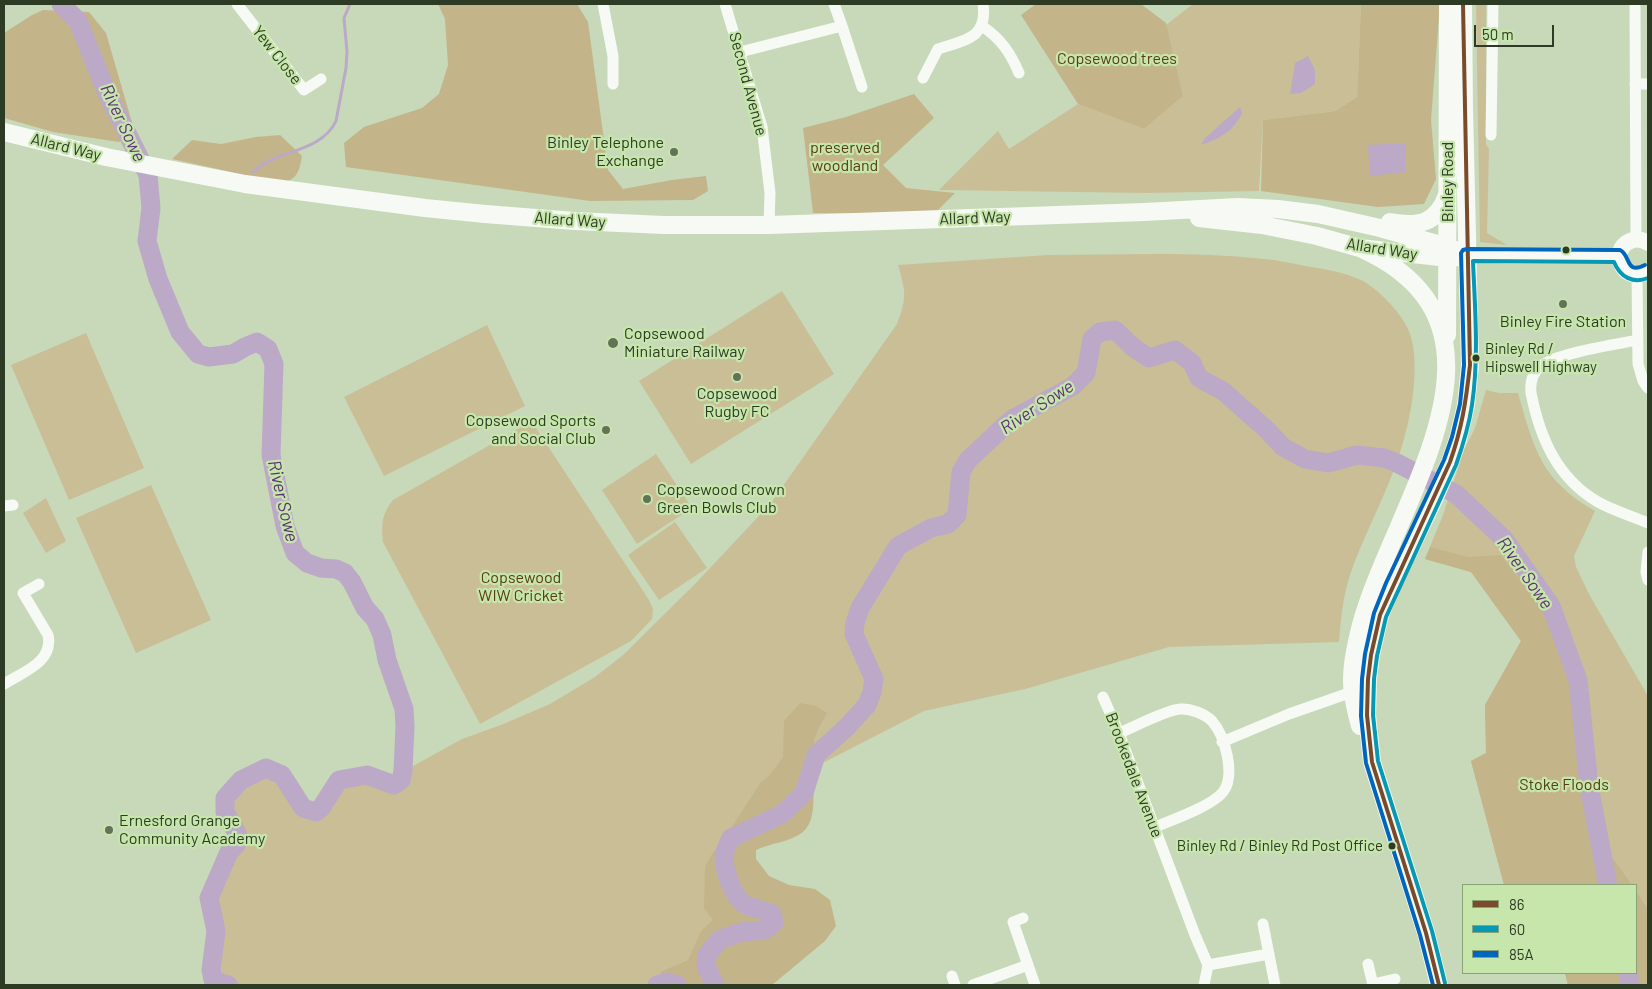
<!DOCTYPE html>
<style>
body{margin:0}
#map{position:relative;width:1652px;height:989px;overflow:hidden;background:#c7d9b9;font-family:Barlow,sans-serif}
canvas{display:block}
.frame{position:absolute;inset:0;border:5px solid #2e3b24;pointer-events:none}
.legend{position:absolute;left:1462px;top:884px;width:175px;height:90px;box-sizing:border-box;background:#c6e6ac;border:1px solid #89a276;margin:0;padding:6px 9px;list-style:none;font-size:15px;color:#2e3b24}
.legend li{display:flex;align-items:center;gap:10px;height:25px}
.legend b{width:25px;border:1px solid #89a276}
.scale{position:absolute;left:1474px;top:25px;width:80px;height:22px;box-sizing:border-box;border:2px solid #2e3b24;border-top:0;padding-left:6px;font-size:15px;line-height:18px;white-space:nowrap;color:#2e3b24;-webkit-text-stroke:4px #c6e6ac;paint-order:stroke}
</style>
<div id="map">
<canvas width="1652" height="989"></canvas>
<div class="frame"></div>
<ul class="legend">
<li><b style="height:6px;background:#7a4b2a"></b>86</li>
<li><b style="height:6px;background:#0798b4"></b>60</li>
<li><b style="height:6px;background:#0065bd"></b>85A</li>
</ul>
<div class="scale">50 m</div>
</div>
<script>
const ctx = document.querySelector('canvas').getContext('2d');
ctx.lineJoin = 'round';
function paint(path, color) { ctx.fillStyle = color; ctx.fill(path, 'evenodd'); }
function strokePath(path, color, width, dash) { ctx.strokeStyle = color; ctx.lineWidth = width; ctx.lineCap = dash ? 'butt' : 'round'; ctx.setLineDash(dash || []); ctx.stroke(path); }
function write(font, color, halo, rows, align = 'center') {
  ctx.font = font + ' Barlow,sans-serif'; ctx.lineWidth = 4.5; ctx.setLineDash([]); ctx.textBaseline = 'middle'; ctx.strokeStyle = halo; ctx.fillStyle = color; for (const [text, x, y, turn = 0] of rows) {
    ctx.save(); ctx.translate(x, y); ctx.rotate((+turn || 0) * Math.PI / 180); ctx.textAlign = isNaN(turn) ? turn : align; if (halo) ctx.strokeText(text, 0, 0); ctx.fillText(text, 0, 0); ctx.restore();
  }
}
paint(new Path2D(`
 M1193 4H1361L1357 97 1335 111 1263 120 1259 191 1146 193 939 190 998 131 1009 149 1078 104 1144 129 1183 96 1166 25Z
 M1476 4H1486V144L1489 149 1487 233 1507 245 1480 242Z
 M1048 255C1118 255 1194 251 1264 259 1277 260 1291 263 1305 266 1325 269 1344 272 1363 281 1379 290 1399 311 1407 327 1421 353 1413 407 1405 435 1393 483 1368 525 1351 572 1343 595 1341 618 1339 642L1169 647 1025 689 924 711 811 769 804 793 732 839 738 899 677 985 666 982 657 985H228L213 980 211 970 215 933 209 898 229 852 236 845 238 835 225 812V798L241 780 266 768 282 775 303 808 316 812 321 808 339 780 367 775 394 784 401 780 404 771 462 739 501 725 550 704 595 677 623 655 696 583 771 503 897 324C907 298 906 292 898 265Z
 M782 291 834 374 691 464 639 381Z
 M487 325 525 406 384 476 344 397Z
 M86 333 144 468 69 500 11 365Z
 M1486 390 1499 393H1518C1527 424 1536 463 1561 486 1571 496 1583 504 1595 511L1574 556 1576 567 1590 596 1648 696V985H1568L1565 973H1636V885H1504L1471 761 1486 753 1485 705 1521 641 1471 572 1425 559 1443 515 1464 450 1475 428Z
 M525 425H534L649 600 653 609 652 619 631 641 480 724 383 542C381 525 382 513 393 500Z
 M656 454 692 508 637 544 602 490Z
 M151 485 211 620 136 653 76 518Z
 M46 498 66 541 46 553 23 513Z
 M675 522 707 568 659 600 628 555Z`), '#cabe97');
paint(new Path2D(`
 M438 4H577L588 22 608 170 623 189 672 180 706 176 708 191 693 200 590 201 346 167 344 143 364 127 422 108 439 94 448 65 445 19Z
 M1036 4H1141L1166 23 1183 96 1144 129 1078 104 1021 15Z
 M1361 4H1440L1431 120 1436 179 1424 204 1378 207 1261 191 1263 120 1335 111 1357 97Z
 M43 10 89 12 106 33 135 133 119 142 53 132 4 118V33L32 15Z
 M914 94 934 118 883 165 906 188 955 193 935 213H813L803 128 846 117Z
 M280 135 302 156C299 172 298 179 281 183L172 159 192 140 221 144 256 137Z
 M1430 547 1468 557 1501 555 1546 613 1573 682 1590 827 1632 885H1504L1471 761 1486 753 1485 705 1521 641 1471 572 1425 559Z
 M800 703 816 706 827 713C822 722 816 732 814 742 807 766 823 815 803 832 791 842 770 843 756 850V859L769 876 789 885 815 889 830 900 836 926 825 941 772 985H675L660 972 688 960 701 931 713 920 704 908 705 867 712 854 722 842 761 782 770 775 783 757 784 721Z
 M1636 891 1648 910V985H1568L1565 973H1636Z`), '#c4b489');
paint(new Path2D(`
 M1308 56 1315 70V84L1301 93 1290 94 1295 63Z
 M1240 107 1242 113C1234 131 1219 139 1201 145L1205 138Z
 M1406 143 1405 172 1370 176 1368 145Z`), '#bca9c7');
strokePath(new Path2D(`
 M253 172C259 167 266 162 273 159 295 150 325 145 336 121L346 68 347 52 344 18 350 4`), '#bca9c7', 3);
strokePath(new Path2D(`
 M61 4 78 21 107 93 148 175 151 208 147 241 158 279 180 332 198 354 209 357 233 354 245 347 257 342 268 349 274 364 271 455 285 526 295 553 307 563 321 568 336 569 345 573 352 582 365 608 375 619 382 635 387 660 404 709 405 726 403 771 401 780 394 785 367 775 339 780 321 808 316 812 303 808 282 775 266 768 241 780 225 798V812L238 835 236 845 229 852 209 898 216 931 211 970 213 980 228 985
 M1628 973 1630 985
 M657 985 666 982 677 985
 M715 985 706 966 707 955 719 940 741 932 765 930 774 923 772 914C763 910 755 909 746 905 734 900 724 870 724 857 724 851 728 844 731 838L782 814 804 793 816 755 846 728 867 705 872 692 874 679 854 634 855 623 860 608 898 546 931 528 948 524 957 515 961 472 968 460 1012 419 1073 386 1086 373 1092 339 1100 332 1115 330 1134 348 1149 358 1175 350 1192 363 1199 378 1223 391 1266 429 1283 447 1305 459 1328 463 1357 455 1384 458 1397 463 1456 494 1504 539 1551 606 1578 680 1589 786 1608 885`), '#bca9c7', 19);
strokePath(new Path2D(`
 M237 4 304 90 321 79
 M603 4 613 56V84
 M725 4 762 127 770 193 769 225
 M1635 4 1636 239
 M842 26 862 87
 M982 26C1001 39 1010 52 1019 73
 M740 52 842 26 834 4
 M923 78 938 49C964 40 988 39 983 4
 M1635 84H1648
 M1491 135 1493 4
 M1637 275 1638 364 1643 381 1648 388
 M1637 340C1615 345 1556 353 1541 366 1532 373 1530 383 1531 393 1540 438 1557 478 1598 502 1614 511 1632 516 1648 523
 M4 506 13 505
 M1648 552 1646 572 1648 580
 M4 684C23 672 54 662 48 635L23 593 39 584
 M1103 697 1119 733 1195 935 1208 965
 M1119 733C1134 727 1166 710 1180 709 1190 708 1205 714 1212 721 1225 736 1236 775 1223 792 1212 806 1172 820 1155 827
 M1222 742 1289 714 1352 692 1357 696
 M1023 918 1013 922 1035 985
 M1263 924 1275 985
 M1368 964 1373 985
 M1208 965 1269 954
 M952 976 955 985
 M1373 984 1395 979
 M973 985 1028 965
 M1204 985 1208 965`), '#f7f9f4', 11);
strokePath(new Path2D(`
 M1648 243C1643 240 1636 238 1630 241 1607 252 1625 286 1648 271
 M1467 255 1619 256`), '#f7f9f4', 16);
strokePath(new Path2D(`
 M4 132 106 157 245 184 425 208 485 214 575 221 664 225H769L1144 212 1238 207 1278 209 1318 214 1380 228 1448 247 1467 255
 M1199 218 1262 225 1317 236 1360 248 1448 258 1459 257
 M1390 222C1418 227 1437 224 1447 195
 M1447 335 1448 4
 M1360 726C1357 715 1354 704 1353 693 1350 676 1354 654 1358 637 1385 513 1541 329 1360 248
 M1439 985 1426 933 1372 762 1367 715 1368 679 1371 655 1380 615 1392 586 1436 495 1450 462 1458 439 1466 405 1470 365 1464 107 1463 4`), '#f7f9f4', 18);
strokePath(new Path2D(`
 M1439 985 1426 933 1372 762 1367 715 1368 679 1371 655 1380 615 1450 462C1462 428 1466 401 1470 365L1463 4`), '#7a4b2a', 4);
strokePath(new Path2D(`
 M1445 983 1432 931 1378 761 1373 715 1374 679 1377 656 1386 617 1456 465C1463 445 1469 425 1472 405 1479 357 1475 309 1473 261L1614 262C1620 277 1633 284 1648 278`), '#0798b4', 4);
strokePath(new Path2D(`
 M1433 985 1420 935 1366 763 1361 716 1362 679 1365 654 1374 613 1386 583 1444 460 1452 437 1460 404 1464 365 1461 253 1463 250 1467 249 1620 250C1631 255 1625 275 1645 265`), '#0065bd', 4);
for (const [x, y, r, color] of [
 [674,152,5,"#647258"],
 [1566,250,4.5,"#2e3b24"],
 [1563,304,5,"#647258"],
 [613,343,6,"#647258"],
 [1476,358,4.5,"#2e3b24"],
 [737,377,5,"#647258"],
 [606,430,5,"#647258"],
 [647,499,5,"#647258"],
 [109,830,5,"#647258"],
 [1392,846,4.5,"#2e3b24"]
]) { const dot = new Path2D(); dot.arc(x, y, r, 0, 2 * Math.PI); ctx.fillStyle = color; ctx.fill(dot); strokePath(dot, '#c6e6ac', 2); }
write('15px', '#2e3b24', '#c6e6ac', [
 ["Binley Rd /",1485,349],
 ["Hipswell Highway",1485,367],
 ["Binley Rd / Binley Rd Post Office",1383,846,"right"]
], 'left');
write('16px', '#2e3b24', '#c6e6ac', [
 ["Yew Close",277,55,52],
 ["Second Avenue",748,84,75],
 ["Allard Way",66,147,14],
 ["Binley Road",1448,182,-90],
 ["Allard Way",975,218,-2],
 ["Allard Way",570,220,4],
 ["Allard Way",1382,249,9],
 ["Brookedale Avenue",1134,775,69]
]);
write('16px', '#593b11', '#c6e6ac', [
 ["Copsewood trees",1117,59],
 ["preserved",845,148],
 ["woodland",845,166],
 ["Copsewood",521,578],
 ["WIW Cricket",521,596],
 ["Stoke Floods",1564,785]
]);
write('16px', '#2e3b24', '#c6e6ac', [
 ["Binley Telephone",664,143,"right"],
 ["Exchange",664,161,"right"],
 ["Binley Fire Station",1563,322,"center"],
 ["Copsewood",624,334],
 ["Miniature Railway",624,352],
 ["Copsewood",737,394,"center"],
 ["Rugby FC",737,412,"center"],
 ["Copsewood Sports",596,421,"right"],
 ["and Social Club",596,439,"right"],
 ["Copsewood Crown",657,490],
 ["Green Bowls Club",657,508],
 ["Ernesford Grange",119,821],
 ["Community Academy",119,839]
], 'left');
write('italic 18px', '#5c3175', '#c6e6ac', [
 ["River Sowe",123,123,65],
 ["River Sowe",1037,407,-33],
 ["River Sowe",283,501,77],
 ["River Sowe",1525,573,55]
]);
</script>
